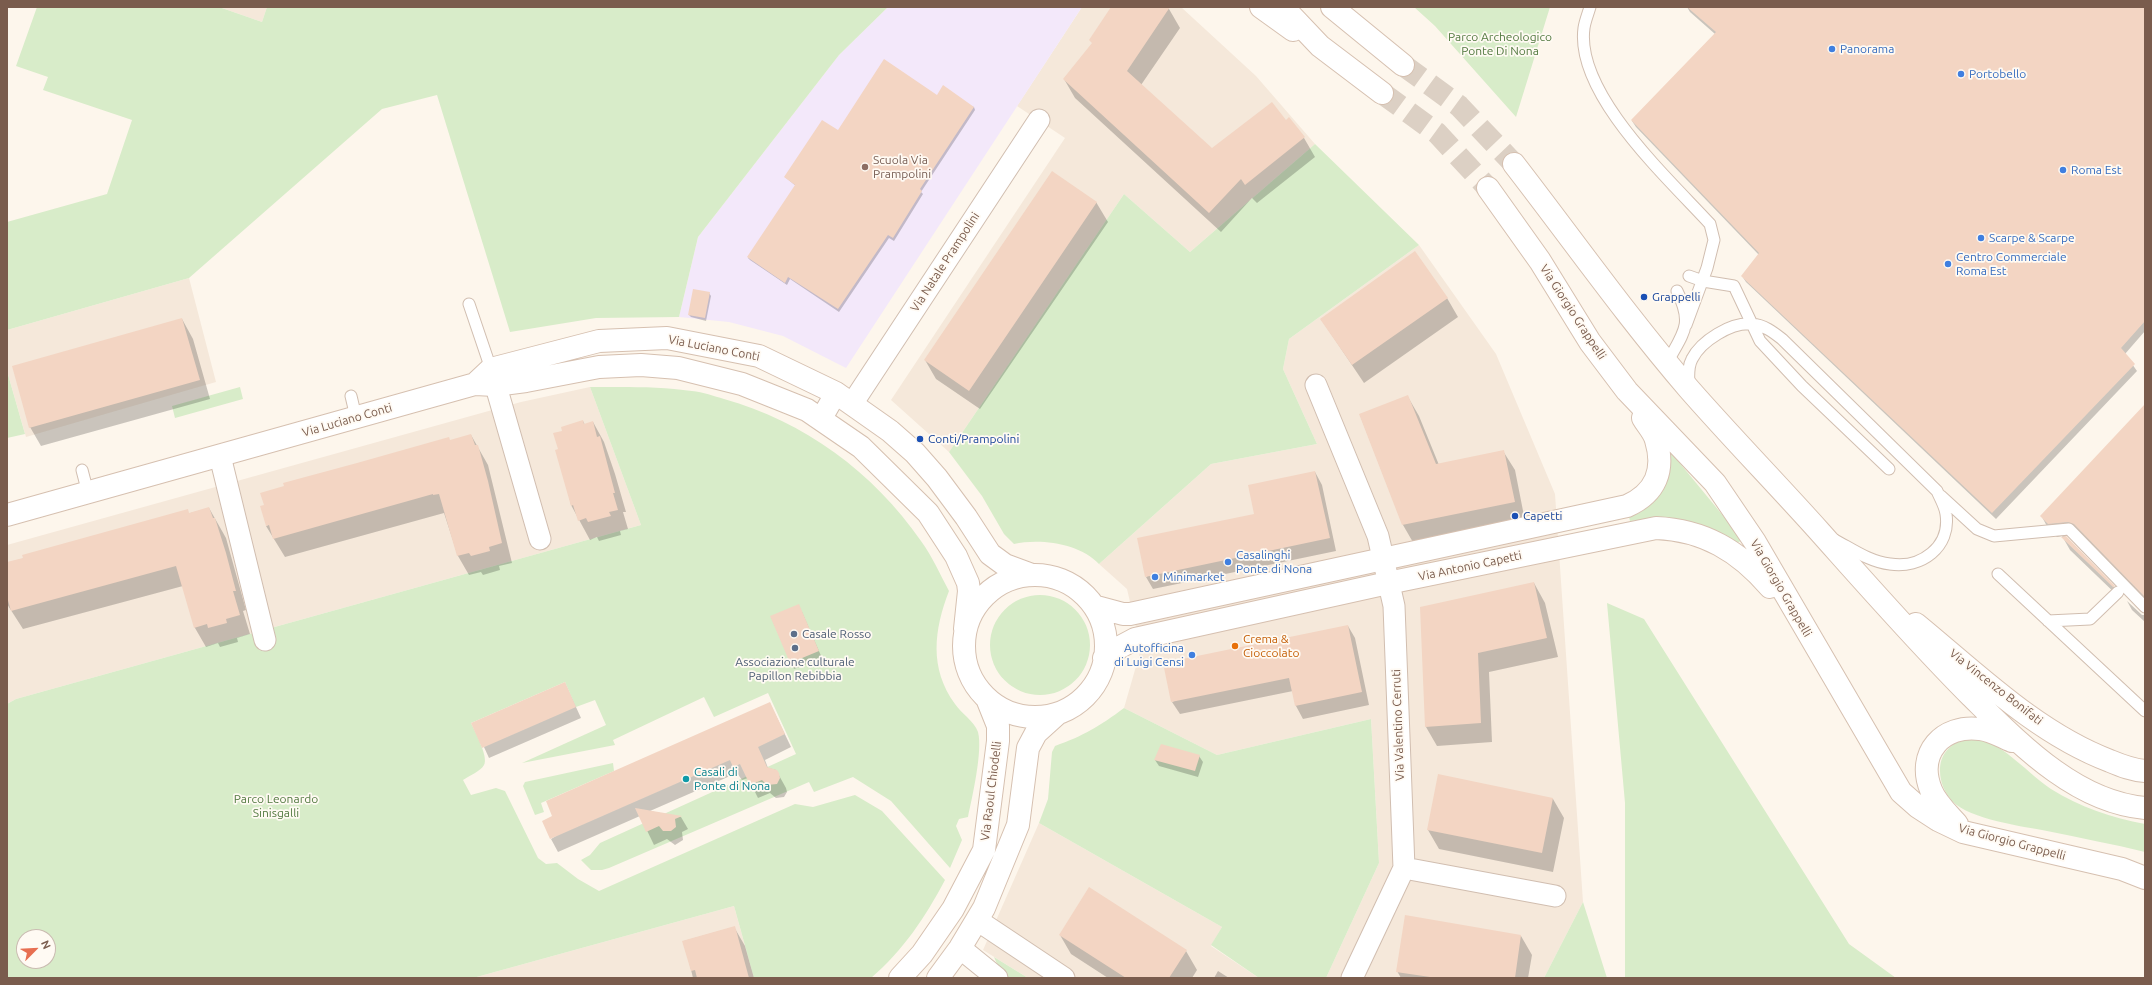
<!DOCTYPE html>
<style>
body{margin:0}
#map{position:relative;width:2152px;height:985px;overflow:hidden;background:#fdf6ec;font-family:Ubuntu,sans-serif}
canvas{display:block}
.frame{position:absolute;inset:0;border:8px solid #7a5c4d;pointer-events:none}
.north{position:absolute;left:16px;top:929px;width:40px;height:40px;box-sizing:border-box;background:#fffaf3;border:1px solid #cabbb1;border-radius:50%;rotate:66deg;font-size:11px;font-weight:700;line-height:16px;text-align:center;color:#7a5c4d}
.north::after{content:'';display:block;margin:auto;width:14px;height:18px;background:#e76f51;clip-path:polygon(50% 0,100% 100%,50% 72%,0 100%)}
</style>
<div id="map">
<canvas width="2152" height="985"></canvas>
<div class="frame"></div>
<div class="north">N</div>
</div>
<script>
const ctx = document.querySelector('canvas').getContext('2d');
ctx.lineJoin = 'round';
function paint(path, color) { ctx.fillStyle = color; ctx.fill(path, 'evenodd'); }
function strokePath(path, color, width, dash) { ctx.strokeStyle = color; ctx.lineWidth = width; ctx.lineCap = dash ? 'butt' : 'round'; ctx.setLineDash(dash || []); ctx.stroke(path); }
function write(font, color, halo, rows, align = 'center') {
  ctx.font = font + ' Ubuntu,sans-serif'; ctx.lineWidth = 3.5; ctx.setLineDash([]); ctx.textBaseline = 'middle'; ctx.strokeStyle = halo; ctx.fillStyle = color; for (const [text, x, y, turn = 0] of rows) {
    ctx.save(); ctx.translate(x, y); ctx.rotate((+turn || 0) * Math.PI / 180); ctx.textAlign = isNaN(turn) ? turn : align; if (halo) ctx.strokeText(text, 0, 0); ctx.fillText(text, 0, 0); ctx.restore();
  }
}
paint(new Path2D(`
 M219 7H267L262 22Z
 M1082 7H1181L1256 76 1315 144 1190 252 1124 194 949 452 891 400 1065 138 1017 106Z
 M1419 245 1496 354 1555 494 1583 902 1544 978H1326L1379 863 1371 719 1217 755 1124 708 1141 649 1127 589 1099 564 1211 464 1317 444 1283 369 1289 339Z
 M189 278 216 382 26 437 7 371V330Z
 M590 387 641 525 16 699 7 704V545L521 402Z
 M1039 823 1222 927 1211 946 1259 978H1028L983 950Z
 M734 906 754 978H473Z`), '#f5e8da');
paint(new Path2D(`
 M888 7H1082L846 368 783 336 729 322 679 317 698 237 839 55Z`), '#f3e8fa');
paint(new Path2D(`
 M37 7H219L262 22 267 7H888L839 55 698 237 679 317 596 318 510 332 437 95 382 109 189 278 7 330V222L107 194 132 120 43 90 48 77 16 66Z
 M1414 7H1550L1516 117 1435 26Z
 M1315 144 1419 245 1289 339 1283 369 1317 444 1211 464 1099 564C1080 543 1039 538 1014 544L1004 534 982 496 949 452 1124 194 1190 252Z
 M7 371 25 434 7 438Z
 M240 387 243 399 175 418 172 406Z
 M590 387C624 387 659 386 692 391 703 392 714 396 724 399 804 421 874 473 921 541 932 556 940 574 949 591 934 630 929 668 955 704 961 713 974 721 978 732 983 751 972 798 968 817L959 819 956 826 962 840 950 868 891 801 853 777 814 792 809 782 609 868 602 870H591L581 860 590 855 600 843 796 754 768 693 714 717 704 697 613 740 615 745 522 763 606 725 595 700 576 707 565 682 471 723C475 731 489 758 484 765 481 771 469 776 463 780L471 795 496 788 505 791 538 858 546 864 557 863 578 879 599 891 795 804 813 807 855 795 882 811 945 880C926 916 903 951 871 978H754L734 906 473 978H7V704L16 699 641 525ZM24 937H48V961H24Z
 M1669 450 1743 540 1737 543 1656 519 1630 521 1629 517C1662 507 1663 479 1669 450Z
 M990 645a50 50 0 1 1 100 0a50 50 0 1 1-100 0Z
 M1607 603 1644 619 1849 944 1896 978H1625V803Z
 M1124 708 1217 755 1371 719 1379 863 1326 978H1259L1211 945 1222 927 1039 823 1048 799 1052 752 1055 746C1083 736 1100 726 1124 708Z
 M1963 739C1969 739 1976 739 1981 740 2003 744 2031 776 2051 789 2080 807 2112 818 2145 824V852C2113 844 2080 838 2047 831 2022 826 1971 820 1952 801 1945 793 1940 782 1940 771 1940 754 1949 746 1963 739Z
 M613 763 614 771 541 803 544 812 535 815 523 786 525 782Z
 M1583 902 1607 978H1544Z
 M994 957 1028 978H1003Z`), '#d8ecc9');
paint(new Path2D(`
 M1112 7 1169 9 1180 28 1141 85 1212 150 1289 119 1304 138 1315 157 1257 203 1252 198 1221 232 1075 98 1064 79 1093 44Z
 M1687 7H2145V331L2125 354 2137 371 1996 519 1746 282 1742 276 1759 255 1636 127 1632 121 1715 34 1690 12Z
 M938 96 974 107 975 110 921 192 923 194 894 241 889 238 839 312 790 279 787 285 750 260 748 258 796 186 785 177 838 131Z
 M1096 202 1108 222 980 409 936 379 925 360Z
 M709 293 711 296 706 321 691 317 689 315Z
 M1447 298 1458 317 1364 383 1321 319Z
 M182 319 193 339 210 399 41 446 30 427Z
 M1408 397 1419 416 1439 465 1503 451 1515 470 1525 521 1414 544 1403 525 1360 415Z
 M2145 407V601L2077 535 2065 536 2114 587 2121 599 2070 550 2062 536 2057 537 2049 530 2042 517Z
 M583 421 585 425 593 422 604 442 615 474 626 512H623L628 529 620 531 621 535 599 541 597 537 590 540 571 505 559 450 563 431Z
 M471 435 488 465 512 563 499 566 500 570 483 575 481 572 469 575 458 556 444 513 285 557 266 526 450 441Z
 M1315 472 1322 485 1336 551 1153 589 1146 577 1256 514Z
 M209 508 226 538 246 610 243 611 250 634 237 638 238 642 220 647 218 643 206 647 195 628 183 586 23 629 7 604V563Z
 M1534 583 1545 603 1558 657 1489 672 1492 742 1437 746 1426 727 1421 608Z
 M2127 601 2142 615H2145V622L2132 610Z
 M802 612 822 658 794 669 771 617Z
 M1348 626 1355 638 1369 705 1303 719 1296 706 1293 691 1180 714 1172 702Z
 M565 683 581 718 489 758 473 723Z
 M770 703 791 747 765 760 768 768 776 770 786 788 787 792 784 797 776 798 770 793 758 798 748 778 742 780 737 773 650 811 681 817 688 829 682 832 683 840 675 845 667 839 654 845 640 816 558 852 551 839Z
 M1199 756 1203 762 1198 777 1159 766 1155 760Z
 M1439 775 1553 799 1564 818 1553 872 1439 849 1428 830Z
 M734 927 745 946 754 978H693L684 941Z
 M1060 935 1186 951 1197 970 1192 978H1108L1071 954Z
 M1521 936 1532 955 1528 978H1401L1397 971Z
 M1218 971 1229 978H1214Z`), '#0003');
paint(new Path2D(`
 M1111 7H1170L1127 71 1212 148 1272 102 1286 120 1289 117 1305 137 1245 185 1241 179 1209 213 1063 79 1092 43 1089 40Z
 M1687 7H2145V321L2121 348 2135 364 1992 513 1741 276 1759 253 1631 120 1716 32Z
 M884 59 937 95 943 85 974 107 920 189 922 191 893 238 888 235 838 309 788 277 785 283 747 257 795 185 784 177 822 120 838 130Z
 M1052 171 1097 202 969 391 924 360Z
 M1415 251 1448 298 1352 365 1320 319Z
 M693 289 710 292 705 318 688 315Z
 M182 318 200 380 29 428 12 366Z
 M1408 395 1436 464 1504 450 1515 502 1402 525 1359 414Z
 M2145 404V597L2074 524 2068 522 2048 524 2040 516Z
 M583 420 584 424 593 421 597 437 600 436 615 493H613L618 510 609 512 611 516 588 522 586 518 578 521 573 505 571 506 555 450 558 449 553 433 562 431 561 427Z
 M471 434 475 445H478L488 481 502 543 489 547 490 551 471 556 469 553 457 556 439 494 433 495V494L273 539 269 525 266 526 260 506 264 505 260 493 284 486 283 483 357 463 449 437 450 440Z
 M1315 471 1330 538 1145 577 1137 538 1254 514 1248 485Z
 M209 507 213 518H215L226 553 236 591H233L240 615 226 619 227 623 208 628 207 624 194 628 176 566 11 611 7 597V562L23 558 22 555 188 509 189 513Z
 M2066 536 2115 586 2113 587 2061 537Z
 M1534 582 1547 638 1478 653 1481 723 1425 727 1420 607Z
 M799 604 819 651 790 663 770 616Z
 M1348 625 1362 692 1295 706 1289 678 1171 702 1163 663Z
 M565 682 576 707 482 748 471 723Z
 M770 702 785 734 758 747 767 767 777 770 779 773 780 778 777 784 767 785 762 780 750 785 740 764 733 767 730 760 550 839 542 821 552 816 546 801Z
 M1161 744 1200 755 1195 771 1154 760Z
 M1438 774 1553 798 1542 853 1427 830Z
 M635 808 641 809 682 816 675 819 676 827 671 831H663L659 826 646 832Z
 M1089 887 1187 950 1169 978H1126L1059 935Z
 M1405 915 1521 935 1515 978H1437L1396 972Z
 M735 926 749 978H697L695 970 691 971 682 941Z`), '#f3d5c3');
strokePath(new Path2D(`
 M1403 65 1459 106 1514 164
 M1382 93 1437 133 1488 188`), '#dcd0c4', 22, [22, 11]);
const lane = new Path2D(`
 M1590 7C1588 14 1585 21 1584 28 1575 94 1669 179 1710 224L1714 240 1707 268 1686 325
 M1689 276 1703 281 1734 286 1760 341 1802 386 1889 469
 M469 304 491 369
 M1667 363C1683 333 1694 325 1677 291
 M1689 387C1689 378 1687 368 1692 359 1701 341 1731 322 1752 324 1764 325 1773 332 1782 339L1937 491C1940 498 1945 506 1946 514 1951 547 1921 569 1890 564 1870 562 1852 549 1835 540
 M351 396 356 417
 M82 470 88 493
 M1941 496 1977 529 1994 536 2069 529 2145 607
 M1998 574 2145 711
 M2048 621 2090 619 2118 592`);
const street = new Path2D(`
 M491 369 540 539
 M1316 385 1378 536 1394 606 1404 868 1352 978
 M852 404 1039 120
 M821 419 836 393
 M220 456 265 640
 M1404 868 1555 896
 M977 920 1064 978
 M960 948 997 978`);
const secondary = new Path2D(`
 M1261 7 1293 30
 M1283 7 1320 46 1382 93
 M1332 7 1403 65
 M1514 164C1572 239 1627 317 1689 389 1731 437 1776 483 1819 531 1869 587 1918 643 1971 696 2019 743 2075 802 2145 808
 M1488 188 1540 261 1590 342 1627 391 1715 483 1755 542 1901 792 1918 807 1938 820 1963 832 2122 869 2145 878
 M475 384 491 369 599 341 667 338 759 356 836 393 890 431 915 453 937 478 966 517 990 554 1005 565 1032 575
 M7 515 475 384 495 385 526 381 599 367 641 365 678 368 742 384 807 410 861 447 928 513 956 556 968 583 969 591 965 629
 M964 646a71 71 0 1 1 142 0a71 71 0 1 1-142 0Z
 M1097 607 1123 614H1130L1627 506C1656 493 1665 470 1656 440 1654 432 1647 425 1643 418
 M1916 624C1976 673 2036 733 2110 761 2122 766 2132 770 2145 771
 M1104 658 1120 647 1135 639 1388 583 1656 528C1704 530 1739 551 1770 587
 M1957 824C1948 814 1936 803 1931 790 1916 753 1943 724 1980 729 1991 730 2002 737 2012 741
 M900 978 922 954 953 909 984 850 998 741V726L988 701
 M938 978 960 948 984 908 1018 825 1028 748 1036 733 1057 714`);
strokePath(lane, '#d1beb0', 13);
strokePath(street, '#d1beb0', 23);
strokePath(secondary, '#d6c0b0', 24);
strokePath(lane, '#fff', 11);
strokePath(street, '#fff', 21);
strokePath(secondary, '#fff', 22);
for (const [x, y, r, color] of [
 [1832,49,4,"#3f7fe0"],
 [1961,74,4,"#3f7fe0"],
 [865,167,4,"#8d6e63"],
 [2063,170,4,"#3f7fe0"],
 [1981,238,4,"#3f7fe0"],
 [1948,264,4,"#3f7fe0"],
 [1644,297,4,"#1a4fb4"],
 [920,439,4,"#1a4fb4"],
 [1515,516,4,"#1a4fb4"],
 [1228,562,4,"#3f7fe0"],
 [1155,577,4,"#3f7fe0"],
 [794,634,4,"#5c6f8a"],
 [1235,646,4,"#e8710a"],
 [795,648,4,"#5c6f8a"],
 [1192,655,4,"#3f7fe0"],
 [686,779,4,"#0f9aa8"]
]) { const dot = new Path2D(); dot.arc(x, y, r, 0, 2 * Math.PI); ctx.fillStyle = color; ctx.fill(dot); strokePath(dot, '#fffaf3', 1.5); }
write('12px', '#537a41', '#fffaf3', [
 ["Parco Archeologico",1500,37],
 ["Ponte Di Nona",1500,51],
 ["Parco Leonardo",276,799],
 ["Sinisgalli",276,813]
]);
write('12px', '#366cbe', '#fffaf3', [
 ["Panorama",1840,49],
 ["Portobello",1969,74],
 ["Roma Est",2071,170],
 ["Scarpe & Scarpe",1989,238],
 ["Centro Commerciale",1956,257],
 ["Roma Est",1956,271],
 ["Casalinghi",1236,555],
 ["Ponte di Nona",1236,569],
 ["Minimarket",1163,577],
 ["Autofficina",1184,648,"right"],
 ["di Luigi Censi",1184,662,"right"]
], 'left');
write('12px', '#785e54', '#fffaf3', [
 ["Scuola Via",873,160],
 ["Prampolini",873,174]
], 'left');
write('12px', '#7a5c4d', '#fffaf3', [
 ["Via Natale Prampolini",945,262,-57],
 ["Via Giorgio Grappelli",1573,312,57],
 ["Via Luciano Conti",714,348,11],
 ["Via Luciano Conti",347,420,-16],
 ["Via Antonio Capetti",1470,566,-12],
 ["Via Giorgio Grappelli",1781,588,60],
 ["Via Vincenzo Bonifati",1996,687,38],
 ["Via Valentino Cerruti",1398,725,-92],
 ["Via Raoul Chiodelli",991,791,-83],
 ["Via Giorgio Grappelli",2012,842,15]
]);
write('12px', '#164399', '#fffaf3', [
 ["Grappelli",1652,297],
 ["Conti/Prampolini",928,439],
 ["Capetti",1523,516]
], 'left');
write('12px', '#4e5e75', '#fffaf3', [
 ["Casale Rosso",802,634],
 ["Associazione culturale",795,662,"center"],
 ["Papillon Rebibbia",795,676,"center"]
], 'left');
write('12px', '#c56008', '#fffaf3', [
 ["Crema &",1243,639],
 ["Cioccolato",1243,653]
], 'left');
write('12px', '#0d838f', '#fffaf3', [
 ["Casali di",694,772],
 ["Ponte di Nona",694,786]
], 'left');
</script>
